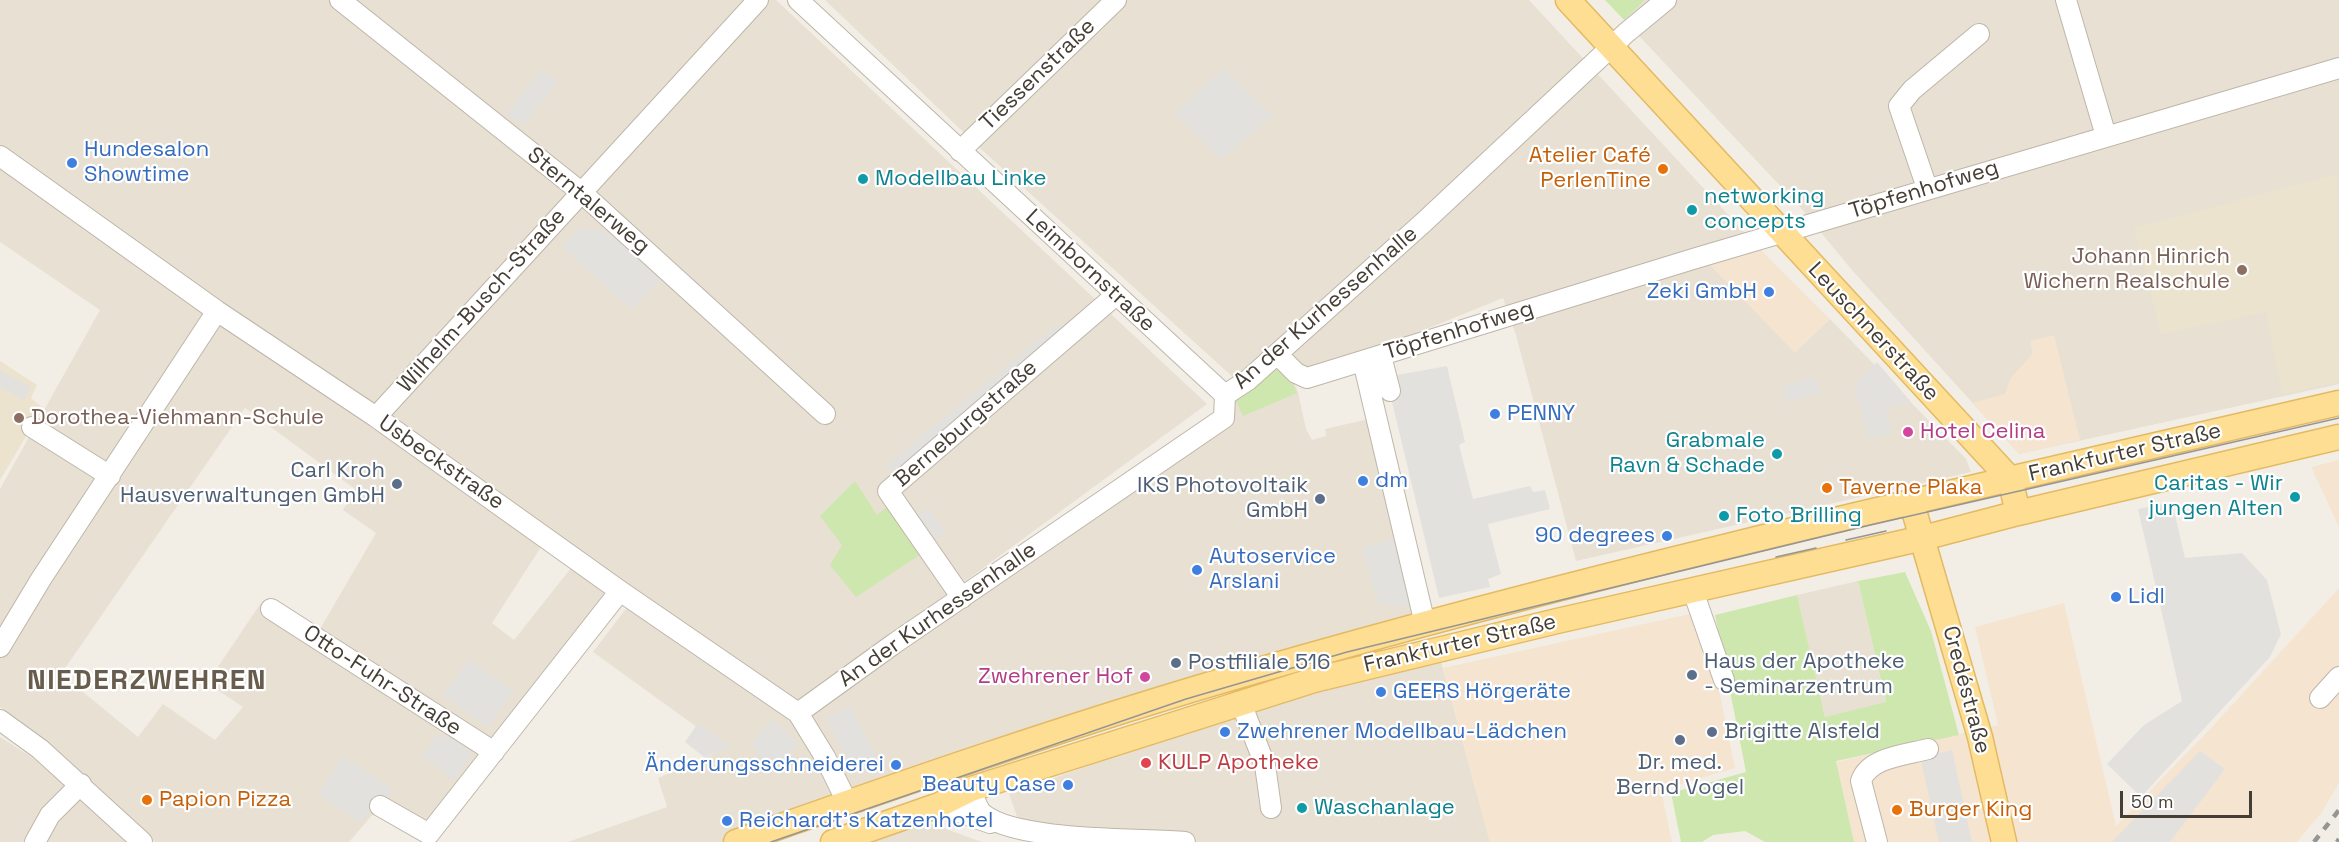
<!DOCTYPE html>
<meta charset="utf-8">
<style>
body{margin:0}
#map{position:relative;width:2339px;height:842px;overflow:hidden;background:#f3eee5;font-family:"Space Grotesk",sans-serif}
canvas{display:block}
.scale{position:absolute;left:2120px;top:791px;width:132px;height:27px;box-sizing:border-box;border:3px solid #453e35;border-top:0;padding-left:8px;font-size:18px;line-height:21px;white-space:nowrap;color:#453e35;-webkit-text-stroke:4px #fff;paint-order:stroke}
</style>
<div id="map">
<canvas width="2339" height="842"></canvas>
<div class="scale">50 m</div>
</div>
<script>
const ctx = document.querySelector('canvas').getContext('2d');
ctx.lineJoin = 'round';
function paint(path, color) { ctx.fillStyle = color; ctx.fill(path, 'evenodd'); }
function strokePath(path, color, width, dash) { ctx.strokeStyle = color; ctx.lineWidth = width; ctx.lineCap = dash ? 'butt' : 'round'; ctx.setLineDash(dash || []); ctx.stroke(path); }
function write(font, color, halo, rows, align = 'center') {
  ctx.font = font + ' "Space Grotesk",sans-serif'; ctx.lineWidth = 4.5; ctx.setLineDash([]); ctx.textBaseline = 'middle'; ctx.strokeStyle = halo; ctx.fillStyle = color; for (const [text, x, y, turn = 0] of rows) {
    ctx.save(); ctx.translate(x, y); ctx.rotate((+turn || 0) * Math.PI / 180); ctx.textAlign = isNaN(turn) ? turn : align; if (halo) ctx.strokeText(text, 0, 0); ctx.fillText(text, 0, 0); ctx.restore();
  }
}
paint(new Path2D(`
 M0 0H776L1207 404 814 692 1224 418 1235 379 982 150 825 0H1529L1759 248 1710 264 1795 352 1830 319 1966 459 1971 472 1576 561 1516 335 1503 298 1387 345 1296 373 1294 383 1298 392 1306 429 1312 440 1326 436 1325 429 1378 417 1425 624 730 842H568L667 807 658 778 726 748 593 652 631 602 405 451 541 547 492 623 514 640 571 568 610 596 491 744 317 634 376 533 343 510 355 489 245 408 61 674 138 737 163 704 215 740 243 707 207 683 261 603 494 752 429 834 380 806 349 842H155L35 732 0 707V489L100 310 0 242Z
 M1645 0H2339V384L2019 454 1851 269 1800 207 1624 20Z
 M1858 581 1886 703 1825 717 1797 595Z
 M1440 658 1490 842H1185L1020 825 1009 794 1175 735 1324 688Z
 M0 737 33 758 128 842H0Z
 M921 820 982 842H858Z`), '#e7e0d3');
paint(new Path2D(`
 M1759 248 1830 319 1795 353 1710 265Z
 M2054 335 2080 440 2019 454 1972 403 2005 394 2010 379 2033 353 2030 341Z
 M2339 460V527L2311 467Z
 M2339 588V783L2322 812 2297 842H1854L1836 762 1998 725 1975 627 2064 603 2116 826 2211 728Z
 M1703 611 1735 768 1661 790 1672 842H1490L1443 668Z`), '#f5e5d0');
paint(new Path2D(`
 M2337 174 2339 382 2282 394 2266 312 2161 334 2134 228Z
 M0 361 37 385 31 398 43 408 0 480Z`), '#ece3cf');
paint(new Path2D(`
 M1605 0H1645L1624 20Z
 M1275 368 1289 375 1297 393 1243 416 1235 399Z
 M855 481 877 515 889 505 924 552 856 597 830 565 842 545 820 516Z
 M1905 572 1931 631 1959 735 1836 761 1854 842H1765L1745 831 1713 835 1702 842H1681L1671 793 1746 772 1715 615 1797 595 1825 717 1886 702 1858 581Z`), '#cee7ae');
paint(new Path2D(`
 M1223 68 1273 116 1221 159 1175 114Z
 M541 70 559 81 523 126 506 114Z
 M579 227 608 232 662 278 631 309 562 247Z
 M1056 325 1071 329 897 472 884 467Z
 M1877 362 1911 402 1886 409 1892 433 1869 438 1854 385Z
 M1447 366 1465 442 1459 445 1473 499 1530 486 1533 492 1545 490 1550 509 1488 524 1501 574 1488 579 1490 587 1439 598 1386 377Z
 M0 370 31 387 24 400 0 387Z
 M1816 377 1821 393 1787 402 1783 386Z
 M2172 502 2185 558 2242 553 2267 580 2281 634 2270 657 2141 797 2107 764 2144 725 2182 701 2138 509Z
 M928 508 946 531 934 540 916 517Z
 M1397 538 1417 608 1378 604 1362 548Z
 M469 659 513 691 487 727 443 695Z
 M850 706 878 759 854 771 826 718Z
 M773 719 798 744 785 756 764 765 752 742Z
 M698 723 731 747 704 757 685 742Z
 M438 733 445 739 448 735 473 753 454 780 422 756Z
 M1952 750 1972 842H1939L1920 757Z
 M2200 751 2225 769 2170 842H2112Z
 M343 756 393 790 360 822 318 794Z`), '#e3e1de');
const minor = new Path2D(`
 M340 0 581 192 825 414
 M798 0 1225 395
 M2066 0 2106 136
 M960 151 1116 0
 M0 156 217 311 376 417 620 591 798 713 825 757 847 802
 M1927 188 1899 106 1912 90 1979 34
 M1277 354 1296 373 1307 378 1693 259 2339 68
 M1381 356 1390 391
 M1363 361 1425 624
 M376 417 758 0
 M32 427 110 476
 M1693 591 1724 680
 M962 598 888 491 1116 295
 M271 609 494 752
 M0 647 41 579 217 311
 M2320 698 2339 677
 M1241 703 1265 765 1271 808
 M798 713 895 643 1224 418 1225 395 1248 380 1424 222 1626 33 1666 0
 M0 720 40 749 142 842
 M971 789C974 797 977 809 983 814 1018 842 1137 838 1185 842
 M939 805 990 823
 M380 806 429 834 620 591
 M35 842 50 815 81 784
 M1877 842 1861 781C1869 757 1906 755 1928 749`);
const major = new Path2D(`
 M1568 0 2010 479 2018 513
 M1912 504 1980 737 2004 842
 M736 842C906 782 1078 722 1252 672 1611 568 1975 487 2339 403
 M833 842 939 805 971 789 1314 680 1557 621 1923 538 2018 513 2339 437`);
strokePath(minor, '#beb6a8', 22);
strokePath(major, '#e3ba63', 27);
strokePath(minor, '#fff', 20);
strokePath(major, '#fede93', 24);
strokePath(new Path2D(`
 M1846 540 1886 531
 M1776 557 1816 548
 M771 842 1186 699 1347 652 1866 526 2339 418`), '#959595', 1.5);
strokePath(new Path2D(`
 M2314 842 2339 810
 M2337 842 2339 839`), '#959595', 4.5, [8, 8]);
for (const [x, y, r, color] of [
 [72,163,6,"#3f7fe0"],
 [1663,169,6,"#e8710a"],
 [863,179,6,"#0f9aa8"],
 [1692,210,6,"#0f9aa8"],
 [2242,270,6,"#8d6e63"],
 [1769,292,6,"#3f7fe0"],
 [1495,414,6,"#3f7fe0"],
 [19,418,6,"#8d6e63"],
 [1908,432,6,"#d1479c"],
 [1777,454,6,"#0f9aa8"],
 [1363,481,6,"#3f7fe0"],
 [397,484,6,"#5c6f8a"],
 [1827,488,6,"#e8710a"],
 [2295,497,6,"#0f9aa8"],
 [1320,499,6,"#5c6f8a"],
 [1724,516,6,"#0f9aa8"],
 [1667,536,6,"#3f7fe0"],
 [1197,570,6,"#3f7fe0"],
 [2116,597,6,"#3f7fe0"],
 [1176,663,6,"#5c6f8a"],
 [1692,675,6,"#5c6f8a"],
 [1145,677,6,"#d1479c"],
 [1381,692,6,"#3f7fe0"],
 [1225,732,6,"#3f7fe0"],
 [1712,732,6,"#5c6f8a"],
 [1680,740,6,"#5c6f8a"],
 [1146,763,6,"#e0444e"],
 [896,765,6,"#3f7fe0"],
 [1068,785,6,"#3f7fe0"],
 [147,800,6,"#e8710a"],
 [1302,808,6,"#0f9aa8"],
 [1897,810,6,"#e8710a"],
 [727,821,6,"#3f7fe0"]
]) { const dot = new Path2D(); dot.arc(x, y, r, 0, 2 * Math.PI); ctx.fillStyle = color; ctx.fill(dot); strokePath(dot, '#fff', 2); }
write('22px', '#453e35', '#fff', [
 ["Tiessenstraße",1038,75,-44],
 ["Töpfenhofweg",1924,190,-17],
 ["Sterntalerweg",588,201,40],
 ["Leimbornstraße",1090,271,43],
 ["Wilhelm-Busch-Straße",482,301,-48],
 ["An der Kurhessenhalle",1326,308,-41],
 ["Töpfenhofweg",1459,331,-17],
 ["Leuschnerstraße",1873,332,47],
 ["Berneburgstraße",966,424,-41],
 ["Frankfurter Straße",2125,453,-13],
 ["Usbeckstraße",441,463,35],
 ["An der Kurhessenhalle",938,615,-35],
 ["Frankfurter Straße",1460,644,-13],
 ["Otto-Fuhr-Straße",382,681,33],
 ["Credéstraße",1966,690,75]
]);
write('22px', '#366cbe', '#fff', [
 ["Hundesalon",84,150],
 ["Showtime",84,175],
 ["Zeki GmbH",1757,292,"right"],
 ["PENNY",1507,414],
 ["dm",1375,481],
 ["90 degrees",1655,536,"right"],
 ["Autoservice",1209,557],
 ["Arslani",1209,582],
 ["Lidl",2128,597],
 ["GEERS Hörgeräte",1393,692],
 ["Zwehrener Modellbau-Lädchen",1237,732],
 ["Änderungsschneiderei",884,765,"right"],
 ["Beauty Case",1056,785,"right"],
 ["Reichardt's Katzenhotel",739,821]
], 'left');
write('22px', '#c56008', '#fff', [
 ["Atelier Café",1651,156,"right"],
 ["PerlenTine",1651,181,"right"],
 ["Taverne Plaka",1839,488],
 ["Papion Pizza",159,800],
 ["Burger King",1909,810]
], 'left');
write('22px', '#0d838f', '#fff', [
 ["Modellbau Linke",875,179],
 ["networking",1704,197],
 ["concepts",1704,222],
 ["Grabmale",1765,441,"right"],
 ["Ravn & Schade",1765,466,"right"],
 ["Caritas - Wir",2283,484,"right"],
 ["jungen Alten",2283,509,"right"],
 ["Foto Brilling",1736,516],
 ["Waschanlage",1314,808]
], 'left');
write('22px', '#785e54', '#fff', [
 ["Johann Hinrich",2230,257],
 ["Wichern Realschule",2230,282],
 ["Dorothea-Viehmann-Schule",31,418,"left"]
], 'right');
write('22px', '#b23c85', '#fff', [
 ["Hotel Celina",1920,432],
 ["Zwehrener Hof",1133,677,"right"]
], 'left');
write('22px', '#4e5e75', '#fff', [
 ["Carl Kroh",385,471,"right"],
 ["Hausverwaltungen GmbH",385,496,"right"],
 ["IKS Photovoltaik",1308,486,"right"],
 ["GmbH",1308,511,"right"],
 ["Haus der Apotheke",1704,662],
 ["- Seminarzentrum",1704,687],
 ["Postfiliale 516",1188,663],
 ["Brigitte Alsfeld",1724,732],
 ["Dr. med.",1680,763,"center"],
 ["Bernd Vogel",1680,788,"center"]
], 'left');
write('22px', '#be3a42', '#fff', [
 ["KULP Apotheke",1158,763]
], 'left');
ctx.letterSpacing = '1.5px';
write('bold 28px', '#685c4c', '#fff', [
 ["NIEDERZWEHREN",147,681]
]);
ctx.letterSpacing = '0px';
</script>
